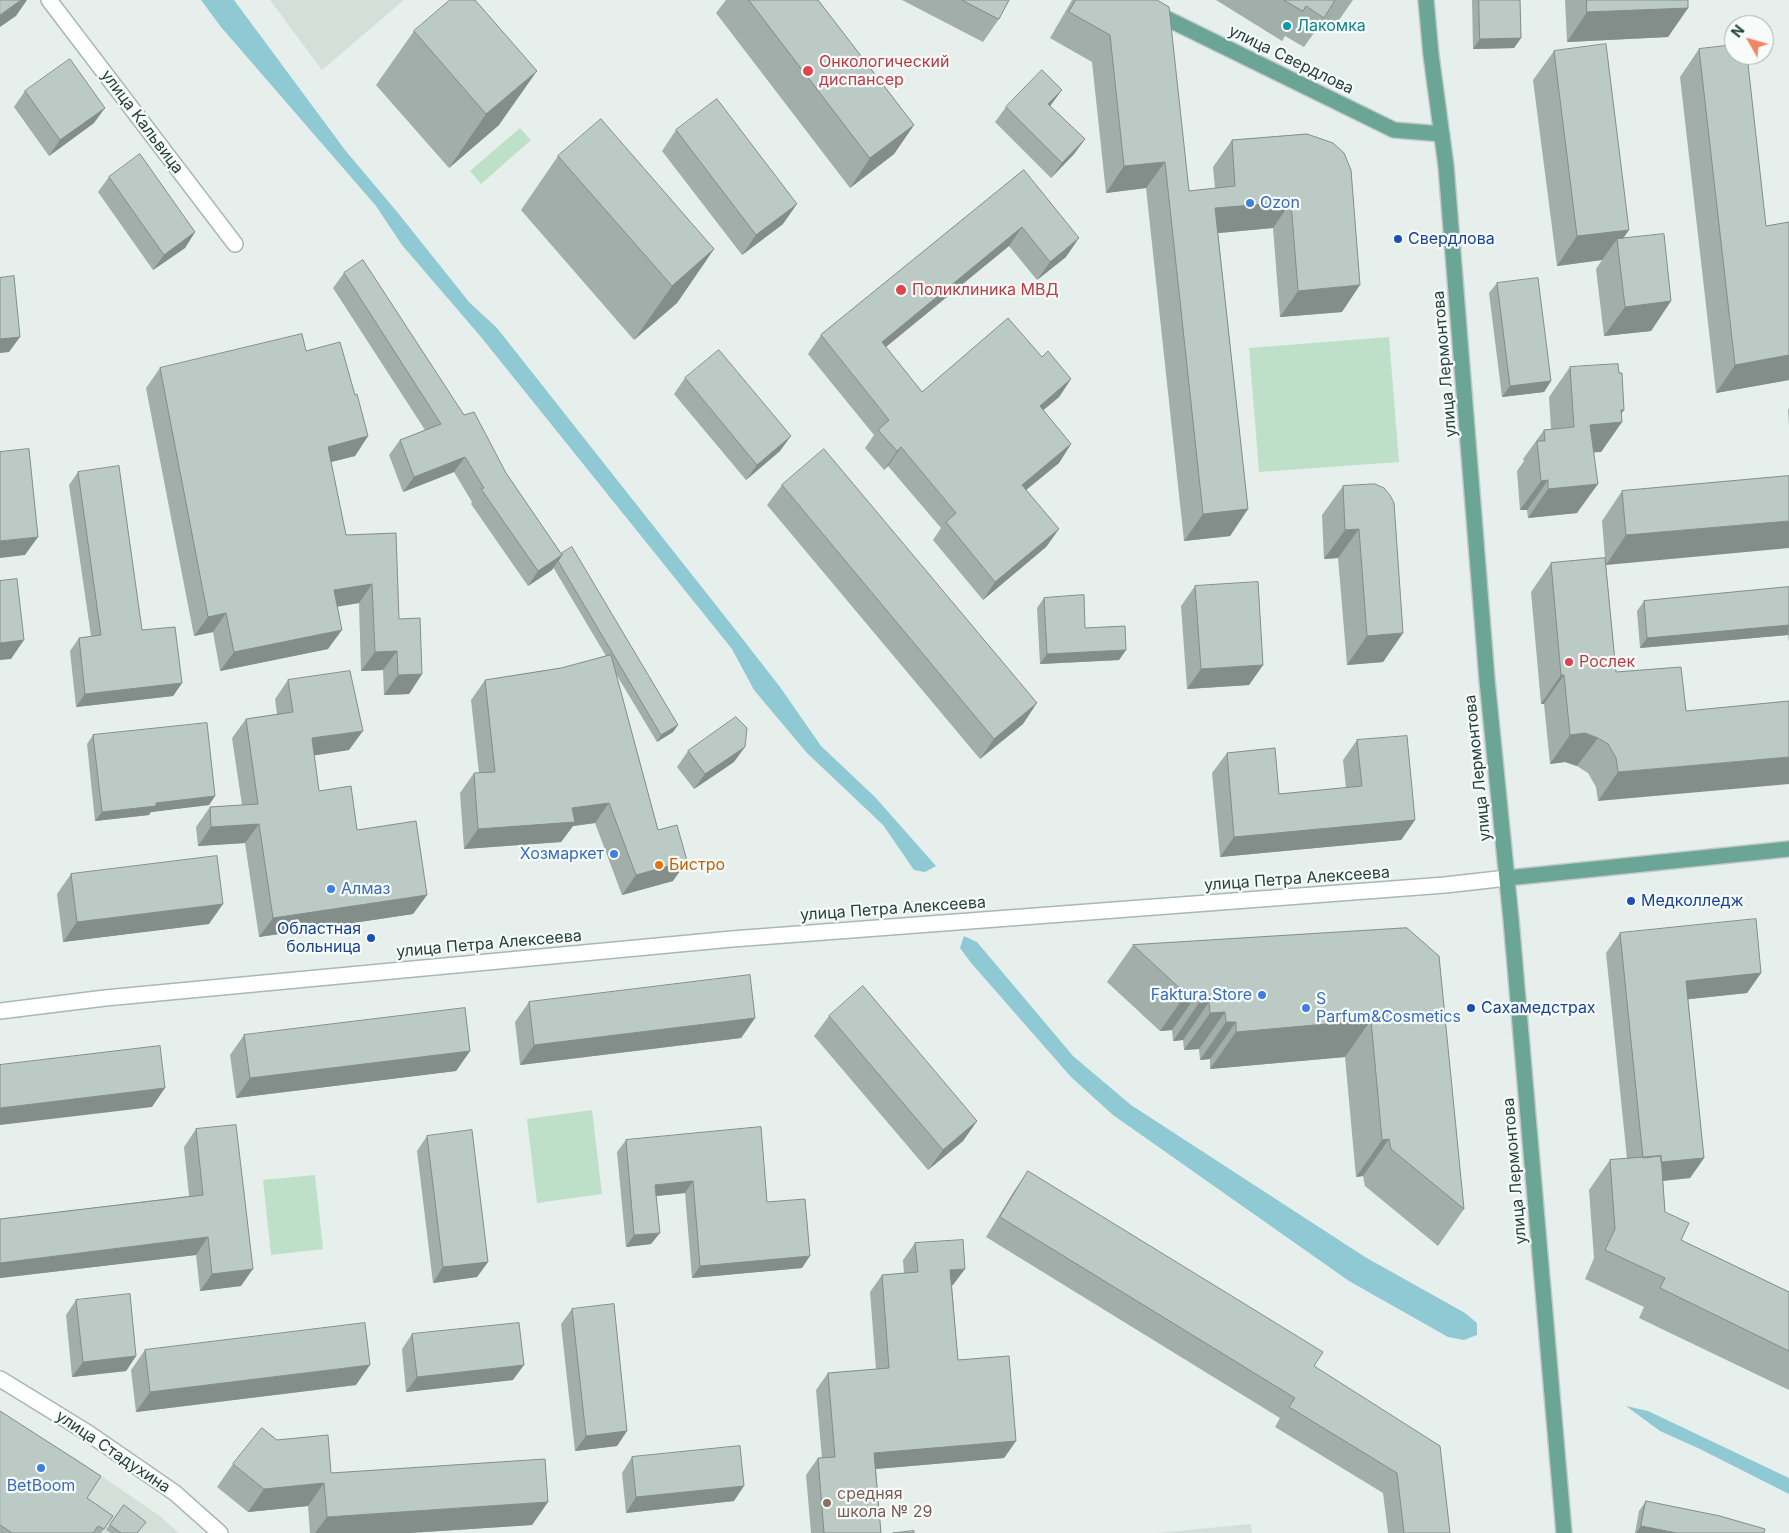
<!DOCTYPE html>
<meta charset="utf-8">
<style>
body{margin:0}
#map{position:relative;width:1789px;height:1533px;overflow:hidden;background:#e6efeb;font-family:Inter,sans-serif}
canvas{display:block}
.north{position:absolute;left:1724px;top:15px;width:50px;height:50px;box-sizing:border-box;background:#f7fbf9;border:1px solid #a3b1ad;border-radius:50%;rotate:308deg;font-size:14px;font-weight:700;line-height:20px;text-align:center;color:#24423a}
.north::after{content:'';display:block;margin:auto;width:18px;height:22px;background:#f4845f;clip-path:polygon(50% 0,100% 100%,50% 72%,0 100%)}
</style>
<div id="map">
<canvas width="1789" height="1533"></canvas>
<div class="north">N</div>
</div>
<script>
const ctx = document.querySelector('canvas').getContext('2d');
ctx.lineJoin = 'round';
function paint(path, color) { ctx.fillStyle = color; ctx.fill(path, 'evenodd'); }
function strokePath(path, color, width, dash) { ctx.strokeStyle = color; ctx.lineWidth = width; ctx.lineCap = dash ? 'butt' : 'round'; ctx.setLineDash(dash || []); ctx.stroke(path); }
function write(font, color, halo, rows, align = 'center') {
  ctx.font = font + ' Inter,sans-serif'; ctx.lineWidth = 4.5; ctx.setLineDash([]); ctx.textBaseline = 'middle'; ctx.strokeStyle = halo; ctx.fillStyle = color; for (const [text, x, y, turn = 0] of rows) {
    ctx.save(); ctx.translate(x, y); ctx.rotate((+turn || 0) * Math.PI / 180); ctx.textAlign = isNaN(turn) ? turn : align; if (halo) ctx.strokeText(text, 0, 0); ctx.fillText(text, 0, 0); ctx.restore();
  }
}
paint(new Path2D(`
 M270 0H404L322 70Z
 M0 1412 72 1456 160 1516 179 1533H0Z
 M1251 1524 1252 1533H1157Z`), '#d4dfda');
paint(new Path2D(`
 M520 128 531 140 481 184 470 171Z
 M1389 337 1399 462 1259 472 1249 348Z
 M592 1110 602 1194 537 1203 527 1119Z
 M315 1175 323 1249 271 1255 263 1180Z`), '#bfe0c8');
paint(new Path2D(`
 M201 0H234L345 150 398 213 469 302 497 328 738 633 780 687 821 746 875 797 936 866 925 872 914 870 883 825 807 753 754 690 732 649 481 337 402 245 376 206 221 27Z
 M964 936 977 942 1073 1056 1131 1105 1365 1257 1465 1313 1477 1323V1335L1464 1340 1448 1337 1349 1281 1113 1115 1071 1077 972 964 960 948Z
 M1626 1406 1648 1411 1789 1478V1494L1700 1449 1660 1431Z`), '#8ec9d4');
const minor = new Path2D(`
 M49 0 235 244
 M0 1011 105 998 732 939 1445 885 1507 878
 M0 1379 88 1433 175 1493 220 1533`);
const major = new Path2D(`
 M1129 0 1394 130 1442 134
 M1426 0 1431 55 1446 166 1487 680 1511 919 1564 1533
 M1507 878 1789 849`);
strokePath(minor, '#a8b8b2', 18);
strokePath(major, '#c2cac8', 18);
strokePath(minor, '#fff', 15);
strokePath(major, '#6aa596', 15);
paint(new Path2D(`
 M726 0H818L914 125 894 154 850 188 716 13Z
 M902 0H1009L999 19 983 42Z
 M1072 0H1157L1189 191 1215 188 1213 167 1232 140 1307 134 1342 312 1280 317 1273 228 1218 233 1248 509 1230 536 1184 541 1146 188 1106 193 1092 62 1050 38Z
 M1216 0H1353L1332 30 1321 23 1304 47 1285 36 1282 41Z
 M1472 0H1520L1521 38 1514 48 1473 49Z
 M1565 0H1688V8L1668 37 1567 42Z
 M414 31 499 125 449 168 376 85Z
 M1699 49 1766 226 1789 222V380L1716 393 1680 77Z
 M1554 51 1623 239 1671 301 1651 331 1604 336 1596 269 1602 260 1557 266 1533 80Z
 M25 91 94 123 49 156 14 107Z
 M1051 105 1050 106 1085 139 1074 154 1051 178 995 122 1006 107Z
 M676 130 783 224 742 255 662 151Z
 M558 156 714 249 677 303 634 340 521 210Z
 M1024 170 1066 257 1037 280 1009 246 885 347 922 392 1042 357 1071 379 1059 397 1043 410 1071 444 1059 463 1026 490 1059 529 1046 547 983 600 933 540 941 528 888 466 884 470 865 448 874 435 808 354 821 335Z
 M109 177 195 232 185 248 153 270 98 192Z
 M344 273 464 415 506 473 678 725 673 732 657 742 616 674 658 830 673 881 622 895 595 823 573 826 561 842 464 849 460 793 474 773H479L471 700 485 680 561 668 606 656 553 567 552 570 528 586 471 504 472 502 454 472 403 492 389 455 400 440 425 430 333 288Z
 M1497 283 1551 381 1544 392 1502 397 1489 293Z
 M306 351 355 395 368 436 355 456 331 462 346 535 399 619 422 674 409 694 384 695 383 670 361 671 359 603 337 607 328 649 220 671 213 632 194 636 146 388 160 368Z
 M1570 367 1621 413 1622 422 1601 452H1594L1577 513 1528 518 1527 510H1520L1517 471 1524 461 1523 459 1544 430 1551 429 1549 397Z
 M685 378 780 451 746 480 674 394Z
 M1789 408V426L1788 410Z
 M78 472 142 630 182 683 173 696 76 707 70 651 79 638 91 636 69 485Z
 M1789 476 1606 565 1616 672 1686 711 1598 801 1596 787 1588 773 1577 766 1565 762 1550 764 1544 704H1541L1531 592 1551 563 1605 558 1602 521 1622 491Z
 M782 485 1023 724 980 759 767 505Z
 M1343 486 1403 633 1383 662 1347 665 1338 558 1324 559 1322 515Z
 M1195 586 1263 665 1249 685 1187 689 1181 606Z
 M1789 587V642L1788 635 1640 648 1637 611 1644 601Z
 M1044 598 1085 628 1126 650 1119 660 1040 664 1037 608Z
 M288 680 349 750 314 755 319 791 357 830 427 895 413 914 259 937 245 843 198 846 196 827 210 807 242 805 232 738 246 719 277 714 275 699Z
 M93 735 215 796 209 805 151 812 149 815 95 821 87 744Z
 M1357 740 1415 820 1401 840 1220 857 1212 773 1227 753 1279 794 1346 788 1343 760Z
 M688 751 734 762 694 789 677 767Z
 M71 874 209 924 63 942 57 894Z
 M1407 928 1464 1209 1438 1246 1365 1186 1363 1176 1356 1177 1345 1057 1210 1069V1059L1200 1060 1199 1049 1184 1050 1183 1040 1173 1041 1172 1030 1160 1031 1107 982 1133 945Z
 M1620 933 1761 973 1747 993 1688 999 1704 1158 1690 1178 1663 1181 1665 1212 1681 1240 1789 1292V1390L1639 1318 1644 1307 1585 1279 1594 1258 1589 1190 1610 1160 1627 1159 1606 953Z
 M529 1002 755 1018 741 1038 520 1065 515 1022Z
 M829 1016 977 1121 963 1141 928 1170 814 1036Z
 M244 1035 470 1051 456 1071 236 1098 230 1055Z
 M196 1129 241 1286 200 1291 196 1255 0 1278V1219L189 1196 184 1147Z
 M427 1136 488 1262 477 1277 433 1283 417 1151Z
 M626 1140 767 1202 802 1268 692 1278 685 1193 656 1196 651 1244 626 1247 617 1152Z
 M1028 1171 1314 1366 1450 1533H1388L1383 1493 1275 1427 1280 1418 986 1237 1014 1191Z
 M915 1243 953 1285 952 1286 958 1360 1016 1441 1004 1458 876 1469 881 1533H811L806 1475 818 1458H822L816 1390 828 1373 876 1369 870 1292 882 1275 904 1273 903 1260Z
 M76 1300 136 1356 126 1371 72 1377 66 1315Z
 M572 1309 627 1431 617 1446 575 1451 561 1324Z
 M412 1334 513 1380 406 1392 402 1349Z
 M145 1350 356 1385 136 1412 131 1370Z
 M0 1411 87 1498 113 1516 101 1533H0Z
 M277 1440 331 1473 548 1502 532 1525 409 1533H310L308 1506 248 1512 217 1487 233 1464Z
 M632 1457 734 1501 626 1513 622 1473Z
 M1646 1501 1764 1533H1635L1639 1511Z
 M124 1505 137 1533H111L106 1530Z`), '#a1aea9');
paint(new Path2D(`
 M21 0H27L16 16 0 27V15Z
 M1688 8 1668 37 1567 42 1587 12Z
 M1521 38 1514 48 1473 49 1480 39Z
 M537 71 499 125 449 168 486 114Z
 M1062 90 1051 105 1037 119 1048 104Z
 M105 108 94 123 49 156 60 140Z
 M914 125 894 154 850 188 870 158Z
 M1085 139 1074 154 1051 178 1062 163Z
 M1165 162 1146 188 1106 193 1124 166Z
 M1291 202 1273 228 1197 235 1215 208Z
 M797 204 783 224 742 255 756 235Z
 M1022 227 1009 246 869 361 882 342Z
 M1629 230 1618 246 1617 239 1602 260 1557 266 1577 236Z
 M195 232 185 248 153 270 164 255Z
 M1079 238 1066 257 1037 280 1050 262Z
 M714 249 677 303 634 340 672 286Z
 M1360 285 1342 312 1280 317 1298 291Z
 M1671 301 1651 331 1604 336 1625 307Z
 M20 337 9 352 0 353V339Z
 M1789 355V380L1716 393 1735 365Z
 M1071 379 1059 397 1027 424 1040 406Z
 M1551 381 1544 392 1502 397 1510 386Z
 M1621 410H1624L1615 423 1622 422 1601 452 1570 454 1590 425Z
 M368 436 355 456 315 466 328 447Z
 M791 436 780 451 746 480 757 465Z
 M1071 444 1059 463 1009 504 1022 485Z
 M901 447 888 466 884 470 897 451Z
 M465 457 454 472 403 492 414 477Z
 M1548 480 1527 510H1520L1541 481Z
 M1598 484 1577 513 1528 518 1548 489Z
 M1248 509 1230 536 1184 541 1203 514Z
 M1789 521V548L1606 565 1626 535Z
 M1059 529 1046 547 983 600 995 582Z
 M1359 529 1338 558 1324 559 1345 530Z
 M38 537 25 555 0 558V541Z
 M562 555 552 570 528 586 538 571Z
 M372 584 359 603 320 609 334 590Z
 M226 613 213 632 194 636 208 617Z
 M1789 625 1788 635 1640 648 1647 638Z
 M342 630 328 649 220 671 234 652Z
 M1403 633 1383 662 1347 665 1367 636Z
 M24 640 11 659 0 660V643Z
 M1126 650 1119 660 1040 664 1047 654Z
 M397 651 383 670 361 671 375 652Z
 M1263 665 1249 685 1187 689 1201 669Z
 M422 674 409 694 384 695 398 675Z
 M1561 675H1564L1544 704H1541Z
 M182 683 173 696 76 707 85 694Z
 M1037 703 1023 724 980 759 994 739Z
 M678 725 673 732 657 742 661 735Z
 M363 731 349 750 298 758 312 738Z
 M1585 733 1598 738 1577 766 1565 762 1550 764 1570 735Z
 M745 747 734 762 694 789 705 774Z
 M1789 757V784L1598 801 1618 772Z
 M215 796 209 805 151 812 149 815 95 821 102 812 156 803Z
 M609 803 595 823 573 826 561 842 464 849 478 829 572 808Z
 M1415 820 1401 840 1220 857 1234 837Z
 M259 824 245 843 198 846 211 827Z
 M687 861 673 881 622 895 636 875Z
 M427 895 413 914 259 937 273 918Z
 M223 904 209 924 63 942 77 922Z
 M1761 973 1747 993 1672 1001 1686 981Z
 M1198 993 1172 1030 1160 1031 1186 994Z
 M1209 1002 1183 1040 1173 1041 1199 1003Z
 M1225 1012 1199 1049 1184 1050 1210 1013Z
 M755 1018 741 1038 520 1065 534 1045Z
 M1371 1020 1345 1057 1210 1069 1236 1032Z
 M1226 1022H1236L1210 1059 1200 1060Z
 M470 1051 456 1071 236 1098 250 1078Z
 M165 1088 152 1107 0 1125V1108Z
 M977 1121 963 1141 928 1170 943 1150Z
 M1389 1139 1363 1176 1356 1177 1382 1140Z
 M1704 1158 1690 1178 1630 1184 1644 1164Z
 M693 1181 685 1193 647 1197 655 1185Z
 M660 1233 651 1244 626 1247 634 1235Z
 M208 1237 196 1255 0 1278V1263Z
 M810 1256 802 1268 692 1278 700 1266Z
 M488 1262 477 1277 433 1283 443 1267Z
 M253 1269 241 1286 200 1291 212 1274Z
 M965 1269 953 1285 939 1287 950 1270Z
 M136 1356 126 1371 72 1377 83 1362Z
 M370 1365 356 1385 136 1412 150 1392Z
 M524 1365 513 1380 406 1392 417 1377Z
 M627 1431 617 1446 575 1451 586 1436Z
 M1016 1441 1004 1458 863 1470 874 1453Z
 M324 1483 308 1506 248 1512 264 1489Z
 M744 1486 734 1501 626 1513 636 1497Z
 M548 1502 532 1525 409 1533H315L327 1517Z
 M1641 1526 1677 1533H1636Z`), '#838d89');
const building = new Path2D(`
 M0 0H21L0 15Z
 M450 0H475L537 71 486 114 414 31Z
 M749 0H818L914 125 870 158Z
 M962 0H1009L999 19Z
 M1076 0H1157L1169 7 1189 191 1235 186 1232 140 1307 134 1333 143 1344 153 1351 170 1360 285 1298 291 1291 202 1215 208 1248 509 1203 514 1165 162 1124 166 1110 35 1069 12Z
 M1284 0H1335L1324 18 1306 6 1303 11Z
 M1479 0H1520L1521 38 1480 39Z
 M1587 0H1688V8L1587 12Z
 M1606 44 1629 230 1577 236 1554 51Z
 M1734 45V55H1747L1766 226 1789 222V355L1735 365 1699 49Z
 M70 59 105 108 60 140 25 91Z
 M1042 70 1062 90 1048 104 1085 139 1062 163 1006 107Z
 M717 99 797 204 756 235 676 130Z
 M601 119 714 249 672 286 558 156Z
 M140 154 195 232 164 255 109 177Z
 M1024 170 1079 238 1050 262 1022 227 882 342 922 392 1008 318 1042 357 1048 351 1071 379 1040 406 1071 444 1022 485 1059 529 995 582 946 522 956 513 901 447 897 451 878 430 889 420 821 335Z
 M1664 234 1671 301 1625 307 1617 239Z
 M363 260 464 415 474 412 506 473 562 555 538 571 481 489 484 488 465 457 414 477 400 440 441 424 344 273Z
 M14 276 20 337 0 339V278Z
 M1538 278 1551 381 1510 386 1497 283Z
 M302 334 306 351 340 342 355 395 357 394 368 436 328 447 346 535 396 533 399 619 420 618 422 674 398 675 397 651 375 652 372 584 334 590 342 630 234 652 226 613 208 617 160 368Z
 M719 350 791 436 757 465 685 378Z
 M1618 364 1619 373H1622L1624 410H1621L1622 422 1590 425 1598 484 1548 489V480L1541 481 1537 441H1545L1544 430 1574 427 1570 367Z
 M29 449 38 537 0 541V452Z
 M824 449 1037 703 994 739 782 485Z
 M119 466 142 630 175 627 182 683 85 694 79 638 101 635 78 472Z
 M1789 476V521L1626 535 1622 491Z
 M1375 484 1384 488 1390 495 1394 503 1403 633 1367 636 1359 529 1345 530 1343 486Z
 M572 547 678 725 661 735 558 561 562 555V553Z
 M1605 558 1616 672 1681 667 1686 711 1789 701V757L1618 772 1616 758 1608 744 1598 738 1585 733 1570 735 1564 675H1561L1551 563Z
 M17 579 24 640 0 643V581Z
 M1258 582 1263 665 1201 669 1195 586Z
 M1789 587V625L1647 638 1644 601Z
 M1084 595 1085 628 1125 626 1126 650 1047 654 1044 598Z
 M611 655 658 830 677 825 687 861 636 875 609 803 572 808 575 822 478 829 474 773 495 772 485 680 561 668Z
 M350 671 363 731 312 738 319 791 351 786 357 830 416 821 427 895 273 918 259 824 211 827 210 807 258 804 246 719 293 712 288 680Z
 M736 717 747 728 745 747 705 774 688 751Z
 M207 723 215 796 156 803V806L102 812 93 735Z
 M1407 736 1415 820 1234 837 1227 753 1275 748 1279 794 1362 786 1357 740Z
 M217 856 223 904 77 922 71 874Z
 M1756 919 1761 973 1686 981 1704 1158 1661 1162V1156L1643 1158 1620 933Z
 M1407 928 1439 956 1464 1209 1391 1149 1389 1139 1382 1140 1371 1020 1236 1032V1022H1226L1225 1012 1210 1013 1209 1002 1199 1003 1198 993 1186 994 1133 945Z
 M750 975 755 1018 534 1045 529 1002Z
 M863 986 977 1121 943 1150 829 1016Z
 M465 1008 470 1051 250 1078 244 1035Z
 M160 1046 165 1088 0 1108V1065Z
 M236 1125 253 1269 212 1274 208 1237 0 1263V1219L203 1195 196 1129Z
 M761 1127 767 1202 805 1199 810 1256 700 1266 693 1181 655 1185 660 1233 634 1235 626 1140Z
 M472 1130 488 1262 443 1267 427 1136Z
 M1661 1156 1665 1212 1689 1223 1681 1240 1789 1292V1351L1660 1288 1665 1278 1605 1250 1615 1229 1610 1160Z
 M1028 1171 1323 1352 1314 1366 1440 1446 1450 1533H1404L1397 1473 1289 1407 1295 1398 1000 1217Z
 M963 1240 965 1269 950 1270 958 1360 1009 1356 1016 1441 874 1453 881 1533H824L818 1458 835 1457 828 1373 889 1368 882 1275 918 1272 915 1243Z
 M130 1294 136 1356 83 1362 76 1300Z
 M614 1304 627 1431 586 1436 572 1309Z
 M365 1323 370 1365 150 1392 145 1350Z
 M519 1323 524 1365 417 1377 412 1334Z
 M0 1411 101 1476 87 1498 113 1516 104 1529 98 1526 93 1533H12L0 1525Z
 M262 1428 277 1440 328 1435 331 1473 545 1459 548 1502 327 1517 324 1483 264 1489 233 1464Z
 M740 1446 744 1486 636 1497 632 1457Z
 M1646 1501 1720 1516 1765 1529 1764 1533H1677L1641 1526Z
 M124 1505 146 1522 137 1533H121L110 1525Z
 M914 1531V1533H893Z`);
paint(building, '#bbcac4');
strokePath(building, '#838d89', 1);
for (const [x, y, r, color] of [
 [1287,26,5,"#0f9aa8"],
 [808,71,6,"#e0444e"],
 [1250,203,5,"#3f7fe0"],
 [1398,239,5,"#1a4fb4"],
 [901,290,6,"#e0444e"],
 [1569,662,5,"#e0444e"],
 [614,854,5,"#3f7fe0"],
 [659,865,5,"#e8710a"],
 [331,889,5,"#3f7fe0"],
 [1631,901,5,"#1a4fb4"],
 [371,938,5,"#1a4fb4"],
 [1262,995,5,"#3f7fe0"],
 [1306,1008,5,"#3f7fe0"],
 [1471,1008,5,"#1a4fb4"],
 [41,1468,5,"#3f7fe0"],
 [827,1503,5,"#8d6e63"]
]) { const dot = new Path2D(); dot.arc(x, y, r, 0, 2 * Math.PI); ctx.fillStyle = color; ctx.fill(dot); strokePath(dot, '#f7fbf9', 2); }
write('16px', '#0d838f', '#f7fbf9', [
 ["Лакомка",1297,26]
], 'left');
write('16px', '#24423a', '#f7fbf9', [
 ["улица Свердлова",1291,60,26],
 ["улица Кальвица",142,122,53],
 ["улица Лермонтова",1445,364,-95],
 ["улица Лермонтова",1478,768,-96],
 ["улица Петра Алексеева",1297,879,-4],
 ["улица Петра Алексеева",893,909,-4],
 ["улица Петра Алексеева",489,944,-5],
 ["улица Лермонтова",1515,1171,-95],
 ["улица Стадухина",113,1452,34]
]);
write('16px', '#be3a42', '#f7fbf9', [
 ["Онкологический",819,62],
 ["диспансер",819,80],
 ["Поликлиника МВД",912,290],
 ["Рослек",1579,662]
], 'left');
write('16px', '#366cbe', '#f7fbf9', [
 ["Ozon",1260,203],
 ["Хозмаркет",604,854,"right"],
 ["Алмаз",341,889],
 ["Faktura.Store",1252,995,"right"],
 ["S",1316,999],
 ["Parfum&Cosmetics",1316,1017],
 ["BetBoom",41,1486,"center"]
], 'left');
write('16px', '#164399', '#f7fbf9', [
 ["Свердлова",1408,239],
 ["Медколледж",1641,901],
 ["Областная",361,929,"right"],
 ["больница",361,947,"right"],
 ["Сахамедстрах",1481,1008]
], 'left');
write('16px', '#c56008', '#f7fbf9', [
 ["Бистро",669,865]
], 'left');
write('16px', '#785e54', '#f7fbf9', [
 ["средняя",837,1494],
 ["школа № 29",837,1512]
], 'left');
</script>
